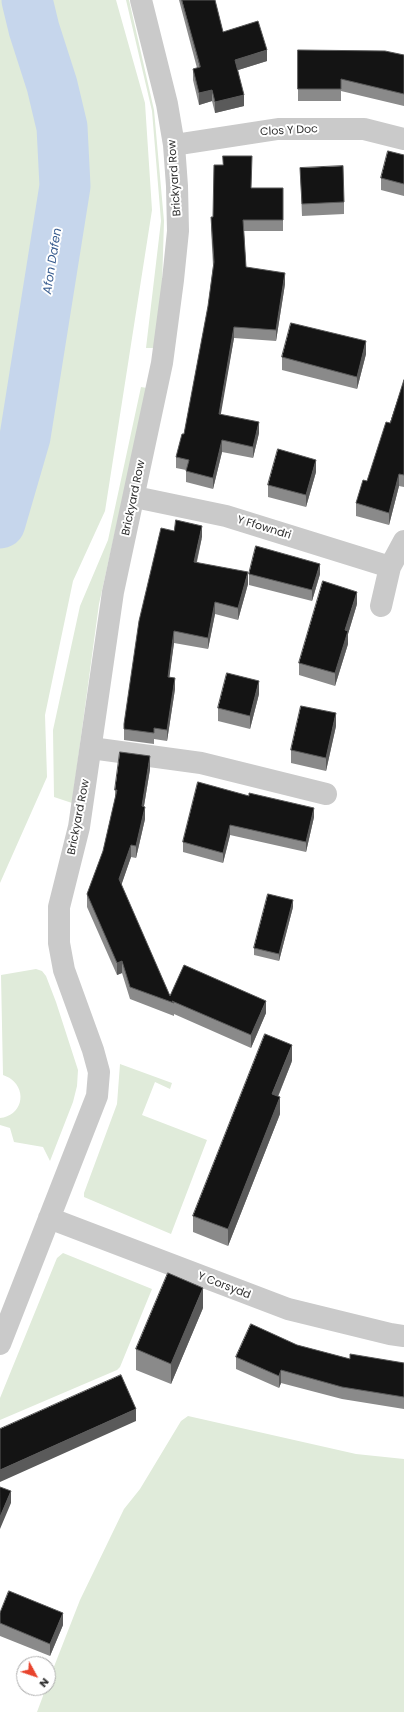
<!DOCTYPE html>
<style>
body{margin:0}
#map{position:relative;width:404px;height:1712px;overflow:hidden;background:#fff;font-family:Poppins,sans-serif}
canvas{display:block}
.north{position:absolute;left:16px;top:1656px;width:40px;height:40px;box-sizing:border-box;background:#fff;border:1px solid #ababab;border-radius:50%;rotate:130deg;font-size:11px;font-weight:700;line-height:16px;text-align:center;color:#2d2d2d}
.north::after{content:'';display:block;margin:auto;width:14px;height:18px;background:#e8432c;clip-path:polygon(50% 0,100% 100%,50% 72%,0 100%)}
</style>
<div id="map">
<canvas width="404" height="1712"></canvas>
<div class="north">N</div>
</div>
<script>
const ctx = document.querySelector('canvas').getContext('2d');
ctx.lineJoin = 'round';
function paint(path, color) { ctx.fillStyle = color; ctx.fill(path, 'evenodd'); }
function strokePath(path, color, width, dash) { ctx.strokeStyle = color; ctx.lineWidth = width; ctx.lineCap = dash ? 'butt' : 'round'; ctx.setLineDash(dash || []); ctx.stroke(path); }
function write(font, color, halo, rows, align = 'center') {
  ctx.font = font + ' Poppins,sans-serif'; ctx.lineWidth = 4; ctx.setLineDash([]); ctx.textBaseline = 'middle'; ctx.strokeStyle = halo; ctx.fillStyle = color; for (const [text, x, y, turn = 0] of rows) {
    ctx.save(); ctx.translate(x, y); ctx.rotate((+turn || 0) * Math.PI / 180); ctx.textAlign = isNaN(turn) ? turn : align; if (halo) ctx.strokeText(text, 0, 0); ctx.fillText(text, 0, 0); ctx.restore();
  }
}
paint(new Path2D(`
 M0 0H116L145 103 152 210 105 511 73 581 45 715 47 777 0 883Z
 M126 0H129L154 110 164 221 162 286 155 348H146L161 221 152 111Z
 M141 387 147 388 99 604 72 803 54 797 53 730 80 606 108 540Z
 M36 969 42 971 46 976 56 1002 78 1070 77 1086 73 1102 50 1161 43 1147 14 1142 10 1128 0 1125V1118C21 1116 28 1092 11 1079 9 1077 5 1076 3 1075L1 975Z
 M120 1064 172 1083 170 1089 155 1082 142 1115 207 1140 171 1234 84 1197V1193L117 1104Z
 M63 1253 152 1289 120 1367 117 1370 0 1420V1398L57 1258Z
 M188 1416 356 1454 404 1459V1712H37L46 1688H48V1682L80 1600 124 1509 140 1489 181 1421Z`), '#e0ebda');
strokePath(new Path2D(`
 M0 523 25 437 65 186 62 127 52 85 34 29 27 0`), '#c6d6ec', 51);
strokePath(new Path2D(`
 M174 145 278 129H364L404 139
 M135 497 226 516 390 567
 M381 606 390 567 404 541
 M91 748 201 763 326 794
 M49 1218 288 1309 390 1334 404 1336
 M0 1344 97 1096 99 1072 93 1050 64 970 59 943V907L79 827 113 592 162 363 173 280 178 231 177 186 174 145 167 104 141 0`), '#cacaca', 22);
paint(new Path2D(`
 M179 0H215L223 32 267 61 238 70 244 106 215 113 212 101 199 105 193 80V69L197 68Z
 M298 50 404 55V106L341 91V101H298Z
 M404 155V196L381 190V178Z
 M300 168 344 202V214L302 216Z
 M251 188H283V231H244L246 267 285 284 276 341 234 338 220 414 259 433 253 458 222 452 213 489 186 482V470L176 468V457L184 434 208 306 213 266 211 228V217H213Z
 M366 354 357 389 282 370V357Z
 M404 380V487L399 486 389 525 356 516V503L367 481 390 423Z
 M316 472 306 507 268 497V485Z
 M202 537 197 562 248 584 238 620 215 614 208 649 174 643 169 677 175 689 167 741 154 739V744L124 740V724Z
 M249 574H320L312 601 249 585Z
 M357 604 348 634V644L335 686 299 675V663Z
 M259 694 250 729 218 721V708Z
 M336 726 326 771 291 763V750Z
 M150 769 144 806 145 819 136 858 131 857 121 885 170 996 266 1013 251 1048 174 1014V1016L130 999 122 973 117 975 87 907V894L103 851 115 798V790Z
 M198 782 314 817 306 852 230 835 223 863 183 852V842Z
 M293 907 279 961 254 955V948Z
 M292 1061 278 1097 280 1114 228 1246 193 1232V1216Z
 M203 1308 171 1384 136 1370V1349Z
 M297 1345 350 1359 404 1363V1409L342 1399 281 1383 279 1388 236 1369V1357Z
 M0 1613 63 1625 50 1656 0 1636Z`), '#8a8a8a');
paint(new Path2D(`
 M267 50V61L235 71V60Z
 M212 90V101L199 105V93Z
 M244 95V106L215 113V102Z
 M285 273V284L276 341V330Z
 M234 327V338L219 425V414Z
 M366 341V354L357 389V377Z
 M259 422V433L253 458V447Z
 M222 440V452L213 489V478Z
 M316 460V472L306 507V495Z
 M399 474V486L389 525V513Z
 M202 526V537L194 573V562Z
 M320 564V574L312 601V590Z
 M248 572V584L238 620V608Z
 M357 592V604L348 634V644L335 686V673L345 630Z
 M215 602V614L208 649V638Z
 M174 631V643L168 688V677Z
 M175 678V689L167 741V730Z
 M259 681V694L250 729V716Z
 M336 713V726L326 771V758Z
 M150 756V769L142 818V806Z
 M145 807V819L136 858V846Z
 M314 808V817L306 852V842Z
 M230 825V835L223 863V853Z
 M131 845V857L119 892V879Z
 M293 900V907L279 961V954Z
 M122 961V973L117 975V963Z
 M266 1001V1013L251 1048V1035Z
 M292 1045V1061L272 1111V1094Z
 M280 1097V1114L228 1246V1229Z
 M203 1288V1308L171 1384V1364Z
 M281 1370V1383L279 1388V1376Z
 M136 1409V1421L0 1482V1470Z
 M11 1491V1503L0 1529V1517Z
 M63 1613V1625L50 1656V1644Z`), '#5a5a5a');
const building = new Path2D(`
 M182 0H215L223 32 258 21 267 50 235 60 244 95 215 102 212 90 199 93 193 69 200 67Z
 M298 50 385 51 404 55V94L341 79V89H298Z
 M388 151 404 155V184L381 178Z
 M223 156H252L251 188H283V220H243L246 267 285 273 276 330 234 327 219 414 259 422 253 447 222 440 213 478 186 471 189 460 176 457 182 434H184L208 306 214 262 211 217H213L214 165H223Z
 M343 166 344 202 302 204 300 168Z
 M291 323 366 341 357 377 282 357Z
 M404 380V475L399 474 389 513 356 503 363 480 367 481 386 422 390 423Z
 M278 449 316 460 306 495 268 485Z
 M176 520 202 526 194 562 248 572 238 608 215 602 208 638 174 631 168 677 175 678 167 730 154 728V733L124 729V724L139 621 161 528 174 531Z
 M256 546 320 564 312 590 249 574Z
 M323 581 357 592 345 630 348 631 335 673 299 663Z
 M227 673 259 681 250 716 218 708Z
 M301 706 336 713 326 758 291 750Z
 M120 752 150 756 142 806 145 807 136 846 131 845 119 879 170 996 184 965 266 1001 251 1035 172 1001 174 1003 130 987 122 961 117 963 87 894 103 851 117 790H115Z
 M198 782 249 796V793L314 808 306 842 230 825 223 853 183 842Z
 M268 894 293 900 279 954 254 948Z
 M265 1034 292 1045 272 1094 280 1097 228 1229 193 1216Z
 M168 1273 203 1288 171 1364 136 1349Z
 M251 1324 297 1345 350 1359V1354L404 1363V1397L342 1387 281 1370 279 1376 236 1357Z
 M121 1375 136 1409 0 1470V1429Z
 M0 1487 11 1491 0 1517Z
 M9 1591 63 1613 50 1644 0 1623V1613Z`);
paint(building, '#141414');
strokePath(building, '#5a5a5a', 1);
write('11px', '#2d2d2d', '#fff', [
 ["Clos Y Doc",289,131,-3],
 ["Brickyard Row",175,178,-94],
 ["Brickyard Row",134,498,-78],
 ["Y Ffowndri",264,528,17],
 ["Brickyard Row",79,817,-79],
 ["Y Corsydd",224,1286,21]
]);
write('italic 12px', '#3a5e90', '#fff', [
 ["Afon Dafen",53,261,-81]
]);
</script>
